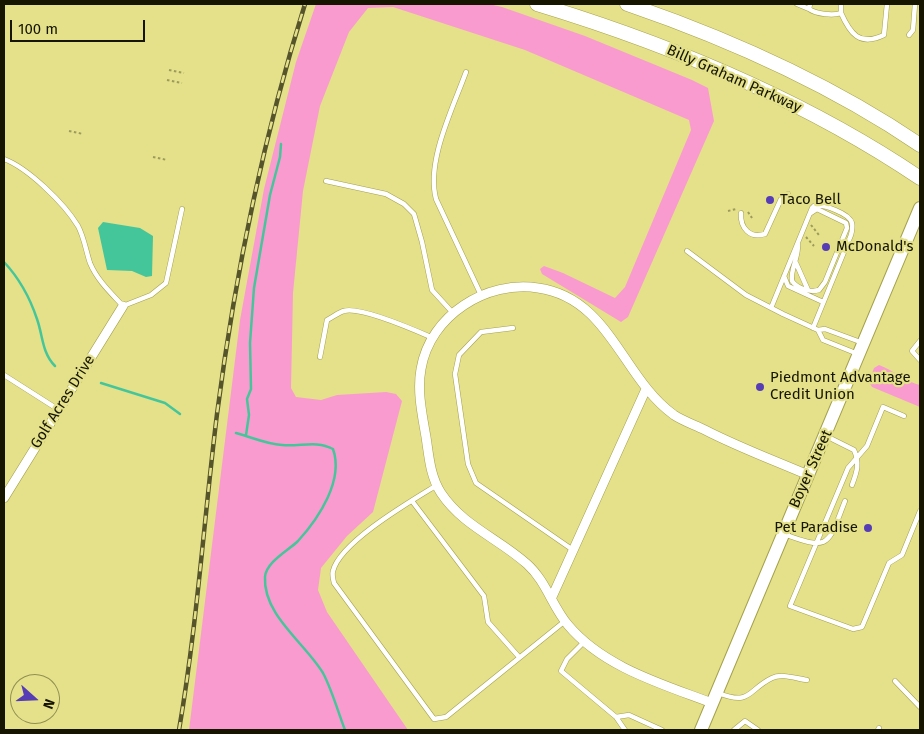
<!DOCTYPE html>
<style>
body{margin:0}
#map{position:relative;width:924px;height:734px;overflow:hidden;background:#e4e18a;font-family:"Fira Sans",sans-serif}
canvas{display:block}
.frame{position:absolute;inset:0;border:5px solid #161500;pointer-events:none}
.north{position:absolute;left:10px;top:674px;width:50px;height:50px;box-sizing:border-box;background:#e4e18a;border:1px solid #928f53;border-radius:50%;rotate:110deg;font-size:14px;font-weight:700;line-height:20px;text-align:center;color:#161500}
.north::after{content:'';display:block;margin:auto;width:18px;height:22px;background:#563db5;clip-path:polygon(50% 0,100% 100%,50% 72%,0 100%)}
.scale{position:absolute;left:10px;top:20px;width:135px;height:22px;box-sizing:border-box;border:2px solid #161500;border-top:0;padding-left:6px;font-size:15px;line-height:18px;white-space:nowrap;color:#161500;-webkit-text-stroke:4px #e4e18a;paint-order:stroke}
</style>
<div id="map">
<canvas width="924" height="734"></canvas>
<div class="frame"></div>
<div class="north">N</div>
<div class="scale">100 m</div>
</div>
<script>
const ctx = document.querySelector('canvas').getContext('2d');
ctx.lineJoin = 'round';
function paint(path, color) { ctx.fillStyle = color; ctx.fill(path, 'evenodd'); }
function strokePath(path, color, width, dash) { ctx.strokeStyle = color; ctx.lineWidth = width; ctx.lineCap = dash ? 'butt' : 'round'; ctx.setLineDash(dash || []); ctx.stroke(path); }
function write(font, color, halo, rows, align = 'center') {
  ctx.font = font + ' "Fira Sans",sans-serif'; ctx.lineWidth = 4.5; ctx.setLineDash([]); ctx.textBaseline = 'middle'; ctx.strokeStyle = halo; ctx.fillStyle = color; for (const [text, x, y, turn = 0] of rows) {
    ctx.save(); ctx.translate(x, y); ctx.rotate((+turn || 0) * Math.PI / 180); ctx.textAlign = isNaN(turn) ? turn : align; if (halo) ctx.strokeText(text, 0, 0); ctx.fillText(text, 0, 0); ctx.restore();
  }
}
paint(new Path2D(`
 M316 4H489L502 7 585 36 692 80 708 88 714 121 628 317 621 322 542 274 540 269 544 266 563 273 615 298 625 287 691 130 689 120 525 50 393 7 368 8 349 32 320 106 303 191 293 293 291 388 296 397 321 400 337 395 386 392 396 394 402 401 373 512 347 536 321 568 318 590 327 612 408 730H189L240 320 264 189 296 62Z
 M879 365C893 370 906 382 920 385V407L872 387 869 382 874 368Z`), '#fa9bcf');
paint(new Path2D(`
 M103 222 140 228 153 236 152 276 146 277 132 271 107 270 98 228Z`), '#45c69a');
strokePath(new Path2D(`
 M4 262C19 278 30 298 37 319 43 336 42 353 55 366
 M101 383 165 403 180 414
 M236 433C251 437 266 444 282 445 300 447 316 440 333 449 344 480 319 518 298 541 289 550 266 562 265 577 263 615 305 643 323 673 332 690 338 712 345 730
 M246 435 249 415 247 399 251 389 250 343 254 288 270 195 280 157 281 144`), '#45c69a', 2.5);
const service = new Path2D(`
 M797 4 809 9
 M810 4 809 9C816 14 833 16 841 13V4
 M841 13C850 33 859 47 884 35L887 4
 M909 35 913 30 915 4
 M466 72C453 108 426 161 436 199L481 295
 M4 159C28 168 64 203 78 226 84 237 86 251 90 263 97 280 111 293 123 306L151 295 166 283 182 209
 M326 181 386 194 404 204 414 214 422 242 432 290 453 313
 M741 213C740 228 750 239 765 234L781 199 788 194
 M798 243C799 258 790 269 792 281 797 288 810 293 819 290L825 282 847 228 846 223 817 209 811 213
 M687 251 746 295 783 314 818 330 825 329 863 343
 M796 263 808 290
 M784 276 788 286 823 302
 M771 308 812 208 814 206C823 204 849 213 852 223 853 227 852 231 851 235L813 328
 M513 328 481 332 459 355 455 374 468 464 476 483 573 550
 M818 330 823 340 858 354
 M920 341 912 351 920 360
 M320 357 327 320C333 317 339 312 344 311 360 306 417 331 433 338
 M4 375 59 410
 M904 416 883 407 867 446 848 468 790 606 853 629 862 627 889 563 902 555 920 511
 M826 436 854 450C860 463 857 472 852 485
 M437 485C411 501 340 542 333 571 332 574 333 579 334 583L434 719 446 717 565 621
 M412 501 484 596 488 622 519 657
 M784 534C831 552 828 544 845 501
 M584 642 567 659 561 671 616 717 625 730
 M895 681 920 707
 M718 693C752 706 747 690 772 678 782 673 797 679 807 680
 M616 717 629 715 662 730
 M734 730 745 721 758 730
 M878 730 879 728`);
const minor = new Path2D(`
 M4 498 123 306
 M552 597 646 389
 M712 703C662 684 603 667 568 625 552 606 546 581 527 564 498 538 463 526 441 493 430 476 429 456 426 437 422 414 417 391 421 369 430 315 487 280 538 288 610 298 622 378 674 415 683 421 695 425 705 430 738 447 773 460 808 475`);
const secondary = new Path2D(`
 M701 730 920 208`);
const trunk = new Path2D(`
 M537 4C672 45 803 99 920 178
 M627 4C729 39 830 84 920 145`);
strokePath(service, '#a5a14b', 5.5);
strokePath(minor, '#a5a14b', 10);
strokePath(secondary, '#a5a14b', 14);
strokePath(trunk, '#a5a14b', 15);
strokePath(new Path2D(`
 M169 70 184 73
 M167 80 182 83
 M69 131 83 134
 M153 157 167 160
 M728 211 736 209
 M748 212 752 218
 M811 225 819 235
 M806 237 814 246`), '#9d9b5b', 2, [2.5, 2.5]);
strokePath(service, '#fff', 4.5);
strokePath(minor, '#fff', 9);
strokePath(secondary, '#fff', 12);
strokePath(trunk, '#fff', 14);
const rail = new Path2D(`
 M179 730C197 626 204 519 217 414 235 275 263 138 305 4`);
strokePath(rail, '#56542b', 4.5);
strokePath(rail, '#e4e18a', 2.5, [8]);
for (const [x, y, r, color] of [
 [770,200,5,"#563db5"],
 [826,247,5,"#563db5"],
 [760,387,5,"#563db5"],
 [868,528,5,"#563db5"]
]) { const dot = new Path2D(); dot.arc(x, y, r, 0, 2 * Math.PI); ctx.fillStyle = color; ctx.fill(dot); strokePath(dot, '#e4e18a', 2); }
write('15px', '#161500', '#e4e18a', [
 ["Billy Graham Parkway",734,79,24],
 ["Golf Acres Drive",63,402,-58],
 ["Boyer Street",811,469,-66]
]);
write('15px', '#161500', '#e4e18a', [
 ["Taco Bell",780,200],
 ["McDonald's",836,247],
 ["Piedmont Advantage",770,378],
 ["Credit Union",770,395],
 ["Pet Paradise",858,528,"right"]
], 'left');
</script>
